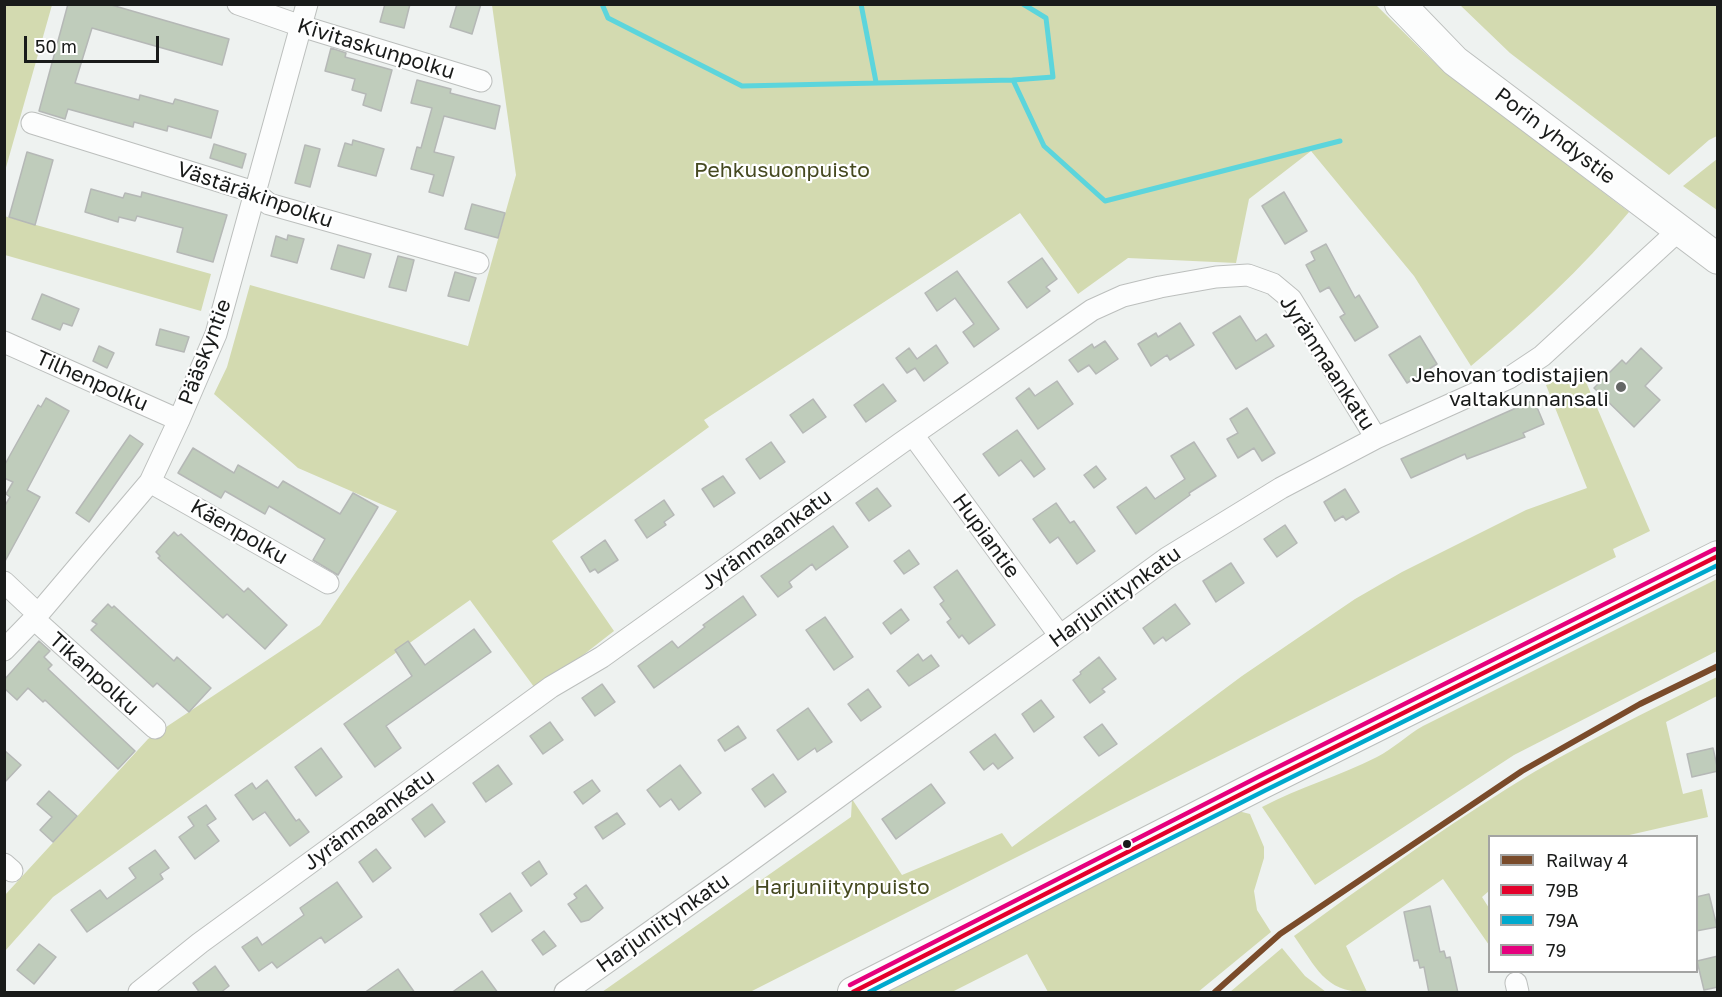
<!DOCTYPE html>
<meta charset="utf-8">
<style>
body{margin:0}
#map{position:relative;width:1722px;height:997px;overflow:hidden;background:#eef2f0;font-family:"Golos Text",sans-serif}
canvas{display:block}
.frame{position:absolute;inset:0;border:6px solid #191b1a;pointer-events:none}
.legend{position:absolute;left:1488px;top:835px;width:210px;height:138px;box-sizing:border-box;background:#fff;border:2px solid #a3a4a3;margin:0;padding:8px 10px;list-style:none;font-size:18px;color:#191b1a}
.legend li{display:flex;align-items:center;gap:12px;height:30px}
.legend b{width:30px;border:2px solid #a3a4a3}
.scale{position:absolute;left:24px;top:36px;width:135px;height:27px;box-sizing:border-box;border:3px solid #191b1a;border-top:0;padding-left:8px;font-size:18px;line-height:21px;white-space:nowrap;color:#191b1a;-webkit-text-stroke:4px #fff;paint-order:stroke}
</style>
<div id="map">
<canvas width="1722" height="997"></canvas>
<div class="frame"></div>
<ul class="legend">
<li><b style="height:8px;background:#7a4b2a"></b>Railway 4</li>
<li><b style="height:8px;background:#e4002b"></b>79B</li>
<li><b style="height:8px;background:#00a9ce"></b>79A</li>
<li><b style="height:8px;background:#e5007d"></b>79</li>
</ul>
<div class="scale">50 m</div>
</div>
<script>
const ctx = document.querySelector('canvas').getContext('2d');
ctx.lineJoin = 'round';
function paint(path, color) { ctx.fillStyle = color; ctx.fill(path, 'evenodd'); }
function strokePath(path, color, width, dash) { ctx.strokeStyle = color; ctx.lineWidth = width; ctx.lineCap = dash ? 'butt' : 'round'; ctx.setLineDash(dash || []); ctx.stroke(path); }
function write(font, color, halo, rows, align = 'center') {
  ctx.font = font + ' "Golos Text",sans-serif'; ctx.lineWidth = 4.5; ctx.setLineDash([]); ctx.textBaseline = 'middle'; ctx.strokeStyle = halo; ctx.fillStyle = color; for (const [text, x, y, turn = 0] of rows) {
    ctx.save(); ctx.translate(x, y); ctx.rotate((+turn || 0) * Math.PI / 180); ctx.textAlign = isNaN(turn) ? turn : align; if (halo) ctx.strokeText(text, 0, 0); ctx.fillText(text, 0, 0); ctx.restore();
  }
}
paint(new Path2D(`
 M5 4 52 5 5 171 4 5Z
 M492 5H1376L1439 67 1629 212C1582 269 1527 319 1471 366L1414 276 1311 151 1249 199 1236 263 1128 258 1078 294 1020 213 704 420 709 427 552 541 614 631 537 691 470 600 53 897 5 951V895L148 739 320 625 397 511 298 468 214 394 227 367 250 285 468 346 516 175Z
 M1460 5H1717V136L1709 140 1669 175 1510 53Z
 M1717 159V210L1683 186Z
 M4 216 211 274 201 311 5 255Z
 M1580 368 1650 531 1613 549 1616 557 997 867 750 992H602L851 817 852 799 902 875 1002 833 1012 847 1242 676 1355 599 1402 572 1526 510 1587 488 1546 385Z
 M1717 579V651L1514 755 1315 885 1262 807C1299 787 1340 776 1377 757 1393 749 1407 735 1423 726Z
 M1717 677V696L1666 722 1683 794 1702 789 1708 817 1625 836H1490L1489 891 1482 897 1489 908V945L1443 879 1346 946 1367 992C1325 993 1316 967 1294 936 1364 885 1435 834 1508 788 1575 746 1646 712 1717 677Z
 M1238 811 1250 814 1264 847V858L1254 891 1257 910 1271 932 1198 992H1048L1027 954 952 992H873Z
 M1282 948 1305 976 1326 992H1230Z`), '#d3dab0');
strokePath(new Path2D(`
 M602 4 608 18 742 86 1013 80 1044 146 1105 201 1340 141
 M861 4 876 82
 M1013 80 1053 77 1046 18 1023 4`), '#5cd5dc', 5);
const building = new Path2D(`
 M68 4H108L229 39 222 65 92 28 75 83 139 100 140 95 173 104 175 99 218 111 211 138 168 126 167 131 134 122 133 127 68 109 65 119 39 111Z
 M385 4H410L404 28 380 22Z
 M457 4H481L472 34 450 27Z
 M331 48 346 53 345 57 392 70 381 111 363 105 366 94 352 90 355 79 325 71Z
 M417 80 451 89 450 93 500 106 495 129 444 116 434 152 454 157 443 196 429 192 434 175 411 169 417 147 421 148 432 108 411 103Z
 M353 140 384 149 376 176 338 166 345 143 352 145Z
 M214 144 246 154 242 168 210 158Z
 M305 145 320 149 310 187 295 183Z
 M27 152 53 160 35 225 9 217Z
 M91 189 123 198 125 193 141 197 142 192 227 215 213 262 177 252 183 228 137 216 135 221 119 217 118 222 85 212Z
 M1284 192 1307 231 1285 244 1262 206Z
 M472 204 505 213 498 238 465 229Z
 M288 235 304 239 297 263 271 256 276 236 287 240Z
 M1326 244 1355 298 1359 295 1378 327 1355 341 1340 317 1345 314 1329 287 1320 292 1306 265 1315 260 1311 252Z
 M338 245 371 254 364 278 331 269Z
 M398 256 414 260 406 291 389 287Z
 M1042 258 1057 279 1046 287 1050 291 1027 308 1008 282Z
 M957 271 999 329 974 347 963 332 974 324 955 298 937 311 925 293Z
 M455 272 476 278 469 301 448 296Z
 M42 294 79 309 72 326 63 323 60 330 32 319Z
 M1240 316 1256 341 1266 334 1274 346 1236 369 1213 333Z
 M1180 323 1194 345 1170 360 1167 355 1151 366 1138 344 1156 333 1158 337Z
 M160 329 189 337 184 352 156 345Z
 M1420 336 1437 364 1407 383 1389 355Z
 M1105 341 1118 359 1096 374 1089 365 1078 372 1069 360 1092 344 1094 348Z
 M936 345 948 363 924 381 915 368 907 373 896 358 909 348 917 359Z
 M99 346 114 353 107 368 93 361Z
 M1641 348 1662 368 1645 386 1660 400 1634 427 1594 388 1622 360 1626 364Z
 M1057 381 1073 404 1038 429 1016 398 1029 388 1035 396Z
 M883 384 896 401 866 422 854 405Z
 M46 398 69 411 27 490 40 497 4 563V507L10 497 6 494 13 482 4 478V466L38 405 41 407Z
 M813 399 826 417 803 433 790 415Z
 M1534 400 1544 424 1523 433 1525 437 1467 459 1465 454 1411 478 1401 459Z
 M1247 408 1275 453 1262 461 1254 448 1238 458 1227 439 1238 433 1230 419Z
 M1017 430 1045 469 1034 477 1021 460 999 476 983 454Z
 M130 435 143 444 89 522 76 513Z
 M771 442 785 462 760 479 746 459Z
 M1194 442 1216 476 1189 493 1190 495 1136 534 1117 507 1146 487 1155 499 1185 479 1171 456Z
 M193 448 234 473 238 465 278 488 283 481 340 514 353 493 378 507 338 575 313 560 325 539 269 506 265 514 225 491 221 498 178 473Z
 M1096 466 1106 479 1094 488 1084 475Z
 M723 476 735 493 714 507 702 489Z
 M877 488 891 506 869 521 856 503Z
 M1345 489 1359 512 1346 520 1343 516 1335 521 1324 502Z
 M664 500 674 515 664 522 666 525 647 538 635 520Z
 M1056 503 1070 523 1074 521 1095 551 1077 564 1058 537 1050 543 1033 519Z
 M1285 525 1297 543 1277 557 1264 539Z
 M833 526 848 547 816 570 812 564 789 582 792 587 778 597 761 576Z
 M174 532 178 536 181 534 244 592 248 588 287 625 265 649 227 614 223 618 158 558 160 556 156 552Z
 M605 540 618 560 598 573 595 569 590 572 581 557Z
 M909 550 919 564 904 574 894 561Z
 M1231 563 1244 583 1216 602 1203 581Z
 M957 570 995 625 969 644 962 635 959 638 947 622 951 619 940 604 944 601 934 587Z
 M743 596 756 615 654 688 638 666 672 641 678 648 705 627 703 625Z
 M108 604 112 608 114 606 174 661 177 657 211 688 189 712 157 683 153 687 91 630 97 624 92 621Z
 M1175 604 1190 624 1166 641 1163 637 1154 644 1143 628Z
 M901 609 909 620 891 634 883 623Z
 M825 617 853 657 834 670 806 630Z
 M474 629 491 652 386 726 401 748 375 767 344 724 412 676 395 650 408 641 425 665Z
 M39 641 50 651 44 657 52 665 48 669 135 751 118 769 45 700 43 702 28 688 17 700 4 688V680Z
 M918 654 923 661 931 655 939 666 909 686 897 671Z
 M1099 657 1116 679 1102 689 1105 692 1090 703 1073 680 1081 674 1080 672Z
 M602 684 615 702 595 716 582 698Z
 M868 689 881 707 861 721 848 704Z
 M1041 700 1054 717 1034 732 1022 714Z
 M808 708 832 742 817 752 815 748 798 760 777 730Z
 M550 722 563 740 543 754 530 736Z
 M1102 724 1117 744 1099 756 1084 737Z
 M738 726 746 738 725 751 718 740Z
 M995 734 1013 758 998 769 993 763 984 770 970 752Z
 M321 748 342 777 316 796 295 767Z
 M1713 748 1718 771 1692 777 1687 754Z
 M4 750 21 765 4 783Z
 M498 765 512 784 486 802 473 783Z
 M680 765 701 793 679 810 671 799 660 807 647 790Z
 M773 774 786 792 765 807 752 789Z
 M267 780 296 821 299 819 309 832 290 846 265 812 253 820 235 795 252 783 256 789Z
 M592 780 600 791 583 804 574 792Z
 M931 784 945 803 896 839 882 819Z
 M49 791 77 816 53 842 40 830 52 817 37 804Z
 M432 804 445 822 425 837 412 819Z
 M206 805 216 819 207 825 219 841 195 859 179 837 194 826 188 817Z
 M617 813 625 824 603 839 595 827Z
 M376 849 391 868 373 882 359 862Z
 M155 850 169 868 160 874 163 879 87 932 71 910 100 890 107 899 136 878 129 868Z
 M539 861 547 874 531 886 522 873Z
 M337 882 362 917 325 943 321 937 277 968 272 962 259 971 242 947 257 937 262 945 304 915 300 908Z
 M586 885 603 908 589 920 581 922 568 904 577 898 574 894Z
 M510 893 522 911 492 932 480 914Z
 M1709 894 1717 927 1696 931V897Z
 M1430 906 1440 952 1444 951 1446 958 1450 957 1458 993H1429L1424 967 1420 968 1418 960 1414 961 1404 912Z
 M544 931 556 946 543 955 532 940Z
 M39 944 56 957 34 984 17 970Z
 M1718 956V987L1704 990 1697 961Z
 M215 966 229 986 220 993H200L193 983Z
 M398 969 415 993H364Z
 M482 971 498 993H451Z`);
paint(building, '#bfccbb');
strokePath(building, '#b5b8b6', 1.5);
const street = new Path2D(`
 M238 4 301 26 481 81
 M32 123 254 192 269 204 478 263
 M4 342 179 420
 M913 435 1060 636
 M150 482 328 583
 M4 582 38 614
 M34 619 155 728
 M4 650 34 619 150 482 179 420 216 334 307 4
 M4 864 12 871
 M1516 983 1518 992
 M139 992 200 943 551 687 602 657 901 443 1092 310 1123 296 1160 287 1216 277 1248 275 1273 284 1291 299 1376 438
 M565 992 735 872 1167 558 1281 488 1376 438 1509 378 1542 356 1679 230`);
const secondary = new Path2D(`
 M1400 4 1455 61 1718 259
 M853 992 1263 783 1718 556`);
strokePath(street, '#bcbfbd', 23);
strokePath(secondary, '#bcbfbd', 32);
strokePath(street, '#fcfdfd', 21);
strokePath(secondary, '#fcfdfd', 30);
strokePath(new Path2D(`
 M853 992 1263 783 1718 556`), '#e4002b', 4.5);
strokePath(new Path2D(`
 M869 992 1266 790 1718 565`), '#00a9ce', 4.5);
strokePath(new Path2D(`
 M850 985 1260 776 1715 549`), '#e5007d', 4.5);
strokePath(new Path2D(`
 M1215 992 1280 934 1522 771 1640 704 1718 666`), '#7a4b2a', 6);
for (const [x, y, r, color] of [
 [1621,387,6,"#646665"],
 [1127,844,5,"#191b1a"]
]) { const dot = new Path2D(); dot.arc(x, y, r, 0, 2 * Math.PI); ctx.fillStyle = color; ctx.fill(dot); strokePath(dot, '#fff', 2); }
write('21px', '#191b1a', '#fff', [
 ["Kivitaskunpolku",376,49,17],
 ["Porin yhdystie",1555,136,37],
 ["Västäräkinpolku",255,195,19],
 ["Pääskyntie",205,352,-69],
 ["Jyränmaankatu",1327,363,57],
 ["Tilhenpolku",92,381,24],
 ["Käenpolku",239,532,30],
 ["Hupiantie",986,536,54],
 ["Jyränmaankatu",766,540,-36],
 ["Harjuniitynkatu",1115,597,-36],
 ["Tikanpolku",94,674,42],
 ["Jyränmaankatu",369,820,-36],
 ["Harjuniitynkatu",663,923,-35]
]);
write('21px', '#454920', '#fff', [
 ["Pehkusuonpuisto",782,170],
 ["Harjuniitynpuisto",842,887]
]);
write('21px', '#191b1a', '#fff', [
 ["Jehovan todistajien",1609,375],
 ["valtakunnansali",1609,399]
], 'right');
</script>
